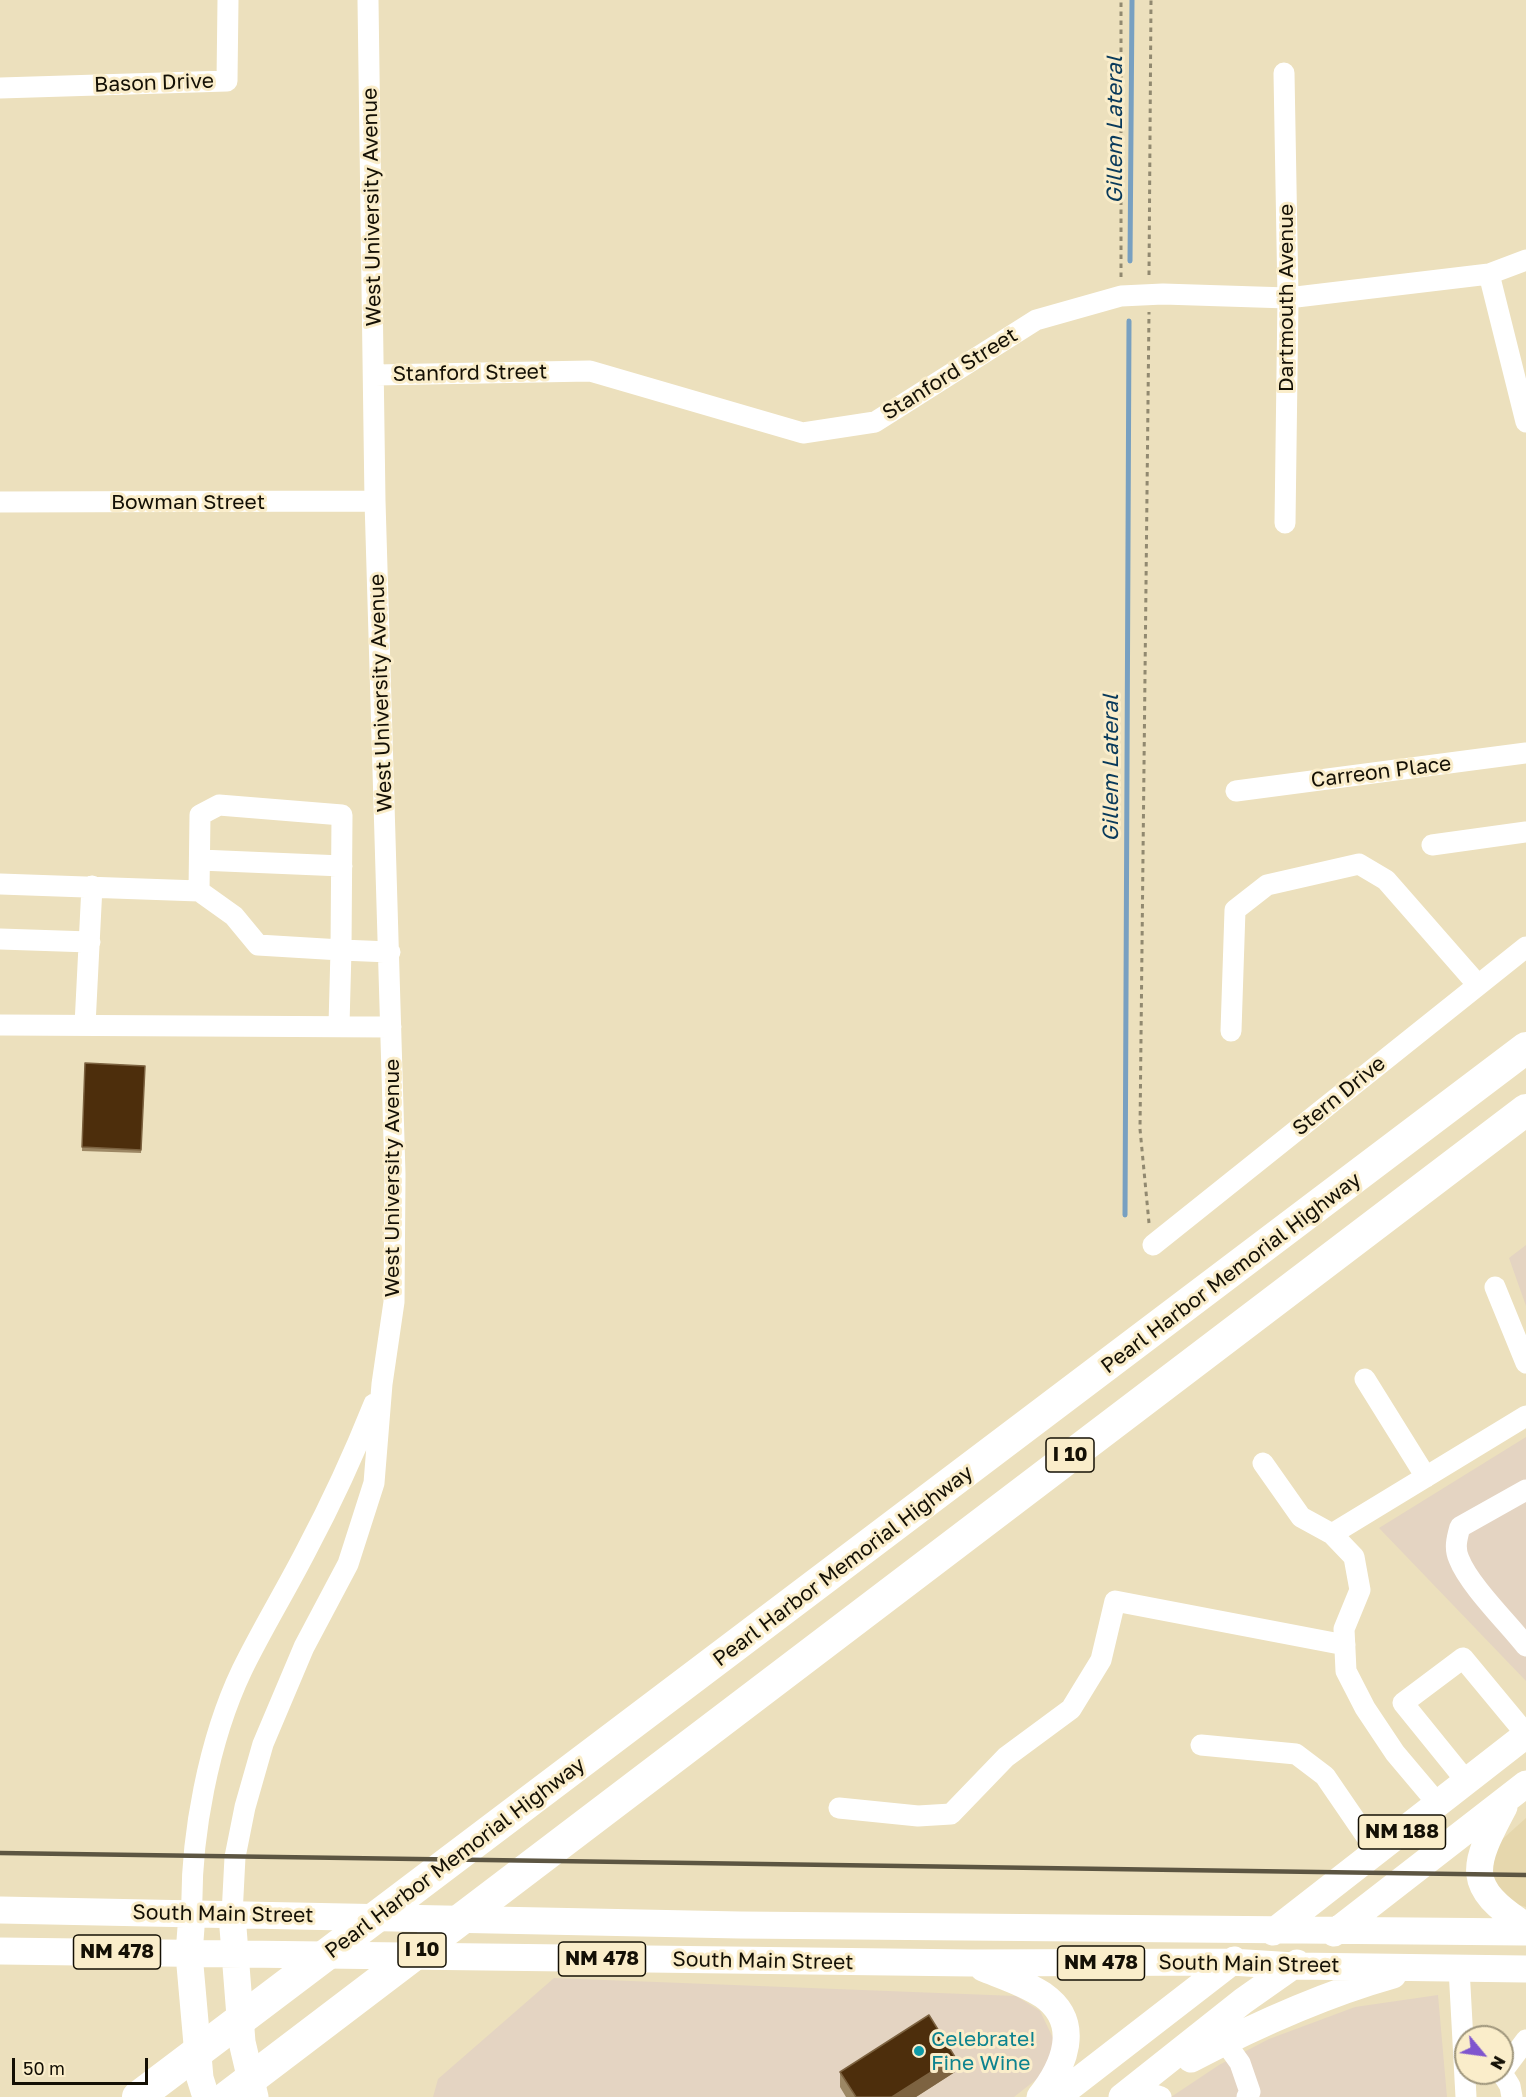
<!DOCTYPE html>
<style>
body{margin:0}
#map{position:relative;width:1526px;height:2097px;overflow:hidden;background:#ece0bd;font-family:"Golos Text",sans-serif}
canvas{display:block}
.north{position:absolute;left:1454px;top:2025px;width:60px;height:60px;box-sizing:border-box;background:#faedca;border:2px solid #9e957b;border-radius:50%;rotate:119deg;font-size:16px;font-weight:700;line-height:24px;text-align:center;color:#141005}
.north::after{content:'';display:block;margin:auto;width:21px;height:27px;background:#7f55ce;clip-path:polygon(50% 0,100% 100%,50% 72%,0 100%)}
.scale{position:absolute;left:12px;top:2058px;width:136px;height:27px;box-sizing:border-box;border:3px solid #141005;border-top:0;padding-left:8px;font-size:18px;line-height:21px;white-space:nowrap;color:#141005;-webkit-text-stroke:4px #faedca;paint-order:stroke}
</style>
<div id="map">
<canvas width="1526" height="2097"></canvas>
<div class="north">N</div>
<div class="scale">50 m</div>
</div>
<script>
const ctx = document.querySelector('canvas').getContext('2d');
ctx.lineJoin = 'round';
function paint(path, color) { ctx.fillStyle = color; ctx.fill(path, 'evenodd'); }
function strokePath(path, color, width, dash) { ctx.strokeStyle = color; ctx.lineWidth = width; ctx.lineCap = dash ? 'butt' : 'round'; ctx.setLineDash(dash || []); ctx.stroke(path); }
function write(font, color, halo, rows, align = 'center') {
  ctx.font = font + ' "Golos Text",sans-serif'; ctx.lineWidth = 6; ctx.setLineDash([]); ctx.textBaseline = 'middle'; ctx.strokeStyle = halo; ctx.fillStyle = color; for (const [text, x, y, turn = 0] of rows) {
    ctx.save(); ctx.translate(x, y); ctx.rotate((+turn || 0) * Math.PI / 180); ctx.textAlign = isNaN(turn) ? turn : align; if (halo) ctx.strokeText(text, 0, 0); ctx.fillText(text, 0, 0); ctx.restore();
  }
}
paint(new Path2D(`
 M1526 1245V1306L1509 1258Z
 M1526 1437V1681L1379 1528Z
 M554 1978 1016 1996 1040 2011 1053 2038 1052 2067 1014 2097H433L438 2079Z
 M1438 1995 1447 2097H1171L1219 2065 1269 2039 1355 2007Z`), '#e4d4c2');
paint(new Path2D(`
 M1526 1818V1907L1519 1905 1502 1893 1491 1878 1497 1844Z`), '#e6d7ad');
strokePath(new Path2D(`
 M1130 261 1132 0
 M1125 1215 1129 321`), '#78a0c1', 5);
strokePath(new Path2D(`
 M1149 275 1151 0
 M1121 277V0
 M1149 1223 1140 1129 1149 312`), '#918970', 3, [4.5, 4.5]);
strokePath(new Path2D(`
 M1284 73 1288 298 1285 523
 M0 88 227 81 228 0
 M1489 274 1526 422
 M375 375 590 371 803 433 875 422 1036 320 1121 296 1163 294 1288 298 1489 274 1526 260
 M0 502 375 501
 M1236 791 1526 753
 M1432 845 1526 832
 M200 860 342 866
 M0 884 199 891 200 815 219 805 342 815 341 950 390 952
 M199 891 234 916 258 945 341 950 339 1025
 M0 939 90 942
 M0 1025 391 1027
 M85 1025 92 886
 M1231 1031 1235 910 1267 885 1359 864 1386 880 1478 985
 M1153 1245 1526 947
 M1495 1287 1526 1363
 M1365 1379 1426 1477
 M1263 1463 1301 1517 1332 1534 1354 1557 1360 1590 1344 1629 1346 1671 1365 1708 1395 1753 1438 1804
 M1526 1490 1460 1527C1457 1538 1454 1548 1459 1559 1469 1585 1508 1623 1526 1646
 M1332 1534 1526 1416
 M1201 1745 1296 1754 1325 1776 1377 1852
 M1467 1782 1403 1703 1463 1658 1526 1734
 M839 1808 918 1816 951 1814 1006 1757 1071 1709 1101 1660 1115 1601 1345 1645
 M192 1914C190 1837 209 1739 242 1670 262 1629 286 1590 307 1549 332 1502 354 1454 374 1404
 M232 1915 235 1857 245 1807 263 1744 304 1647 348 1564 374 1483 382 1384 394 1302 395 1174 375 501 368 0
 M1459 1968 1466 2097
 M1225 2042 1240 2063 1250 2092 1247 2097
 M1502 2072 1526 2040
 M1502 2073 1510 2086 1512 2097
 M1133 2088 1161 2097`), '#fff', 21);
strokePath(new Path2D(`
 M1504 1807C1472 1867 1464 1886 1526 1926
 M0 1910 740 1925 1526 1932
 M192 1914 189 1954 200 2078 206 2097
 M232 1915 242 2042 255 2097
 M1273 1932 1526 1735
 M1334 1933 1526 1784
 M0 1951 971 1963 1231 1962 1294 1966 1526 1969
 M983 1968C1003 1976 1025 1983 1043 1995 1083 2023 1064 2067 1040 2097
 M1191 2059C1256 2025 1322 1995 1393 1975
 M1057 2097 1234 1960
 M1122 2097 1243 2001 1297 1963`), '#fff', 27);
strokePath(new Path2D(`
 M138 2097 1526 1048
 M227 2097 1526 1110`), '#fff', 32);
strokePath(new Path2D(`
 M0 1853 1526 1875`), '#5c5542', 4.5);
paint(new Path2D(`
 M85 1063 145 1066 141 1153 82 1151Z
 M840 2072H955L916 2097H846L840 2087Z`), '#9c8764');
paint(new Path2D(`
 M955 2057V2072L916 2097H892Z`), '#7d6341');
const building = new Path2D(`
 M85 1063 145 1066 141 1150 82 1147Z
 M929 2015 955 2057 892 2097H856L840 2072Z`);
paint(building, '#4d2e0c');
strokePath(building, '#7d6341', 1.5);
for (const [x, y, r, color] of [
 [919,2051,6,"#0f9aa8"]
]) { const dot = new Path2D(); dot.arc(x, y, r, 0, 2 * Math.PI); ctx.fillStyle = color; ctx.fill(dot); strokePath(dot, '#faedca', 2); }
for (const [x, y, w] of [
 [1070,1455,48],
 [1402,1832,87],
 [422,1950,48],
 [117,1952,87],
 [602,1959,87],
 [1101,1963,87]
]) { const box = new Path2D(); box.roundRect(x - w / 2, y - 17, w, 34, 4.5); ctx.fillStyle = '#faedca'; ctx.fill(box); strokePath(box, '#141005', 1.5); }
write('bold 20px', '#141005', null, [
 ["I 10",1070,1455],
 ["NM 188",1402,1832],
 ["I 10",422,1950],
 ["NM 478",117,1952],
 ["NM 478",602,1959],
 ["NM 478",1101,1963]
]);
write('21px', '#141005', '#faedca', [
 ["Bason Drive",154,83,-2],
 ["West University Avenue",372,207,-91],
 ["Dartmouth Avenue",1286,298,-90],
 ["Stanford Street",470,373,-1],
 ["Stanford Street",950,374,-32],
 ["Bowman Street",188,502],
 ["West University Avenue",381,693,-92],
 ["Carreon Place",1381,772,-7],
 ["Stern Drive",1339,1096,-39],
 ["West University Avenue",392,1178,-90],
 ["Pearl Harbor Memorial Highway",1231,1273,-37],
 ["Pearl Harbor Memorial Highway",843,1566,-37],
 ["Pearl Harbor Memorial Highway",455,1858,-37],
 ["South Main Street",223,1914,1],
 ["South Main Street",763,1961,1],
 ["South Main Street",1249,1964,1]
]);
write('21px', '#0d838f', '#faedca', [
 ["Celebrate!",931,2039],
 ["Fine Wine",931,2063]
], 'left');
write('italic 22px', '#093a5b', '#faedca', [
 ["Gillem Lateral",1115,130,-90],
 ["Gillem Lateral",1111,768,-90]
]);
</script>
